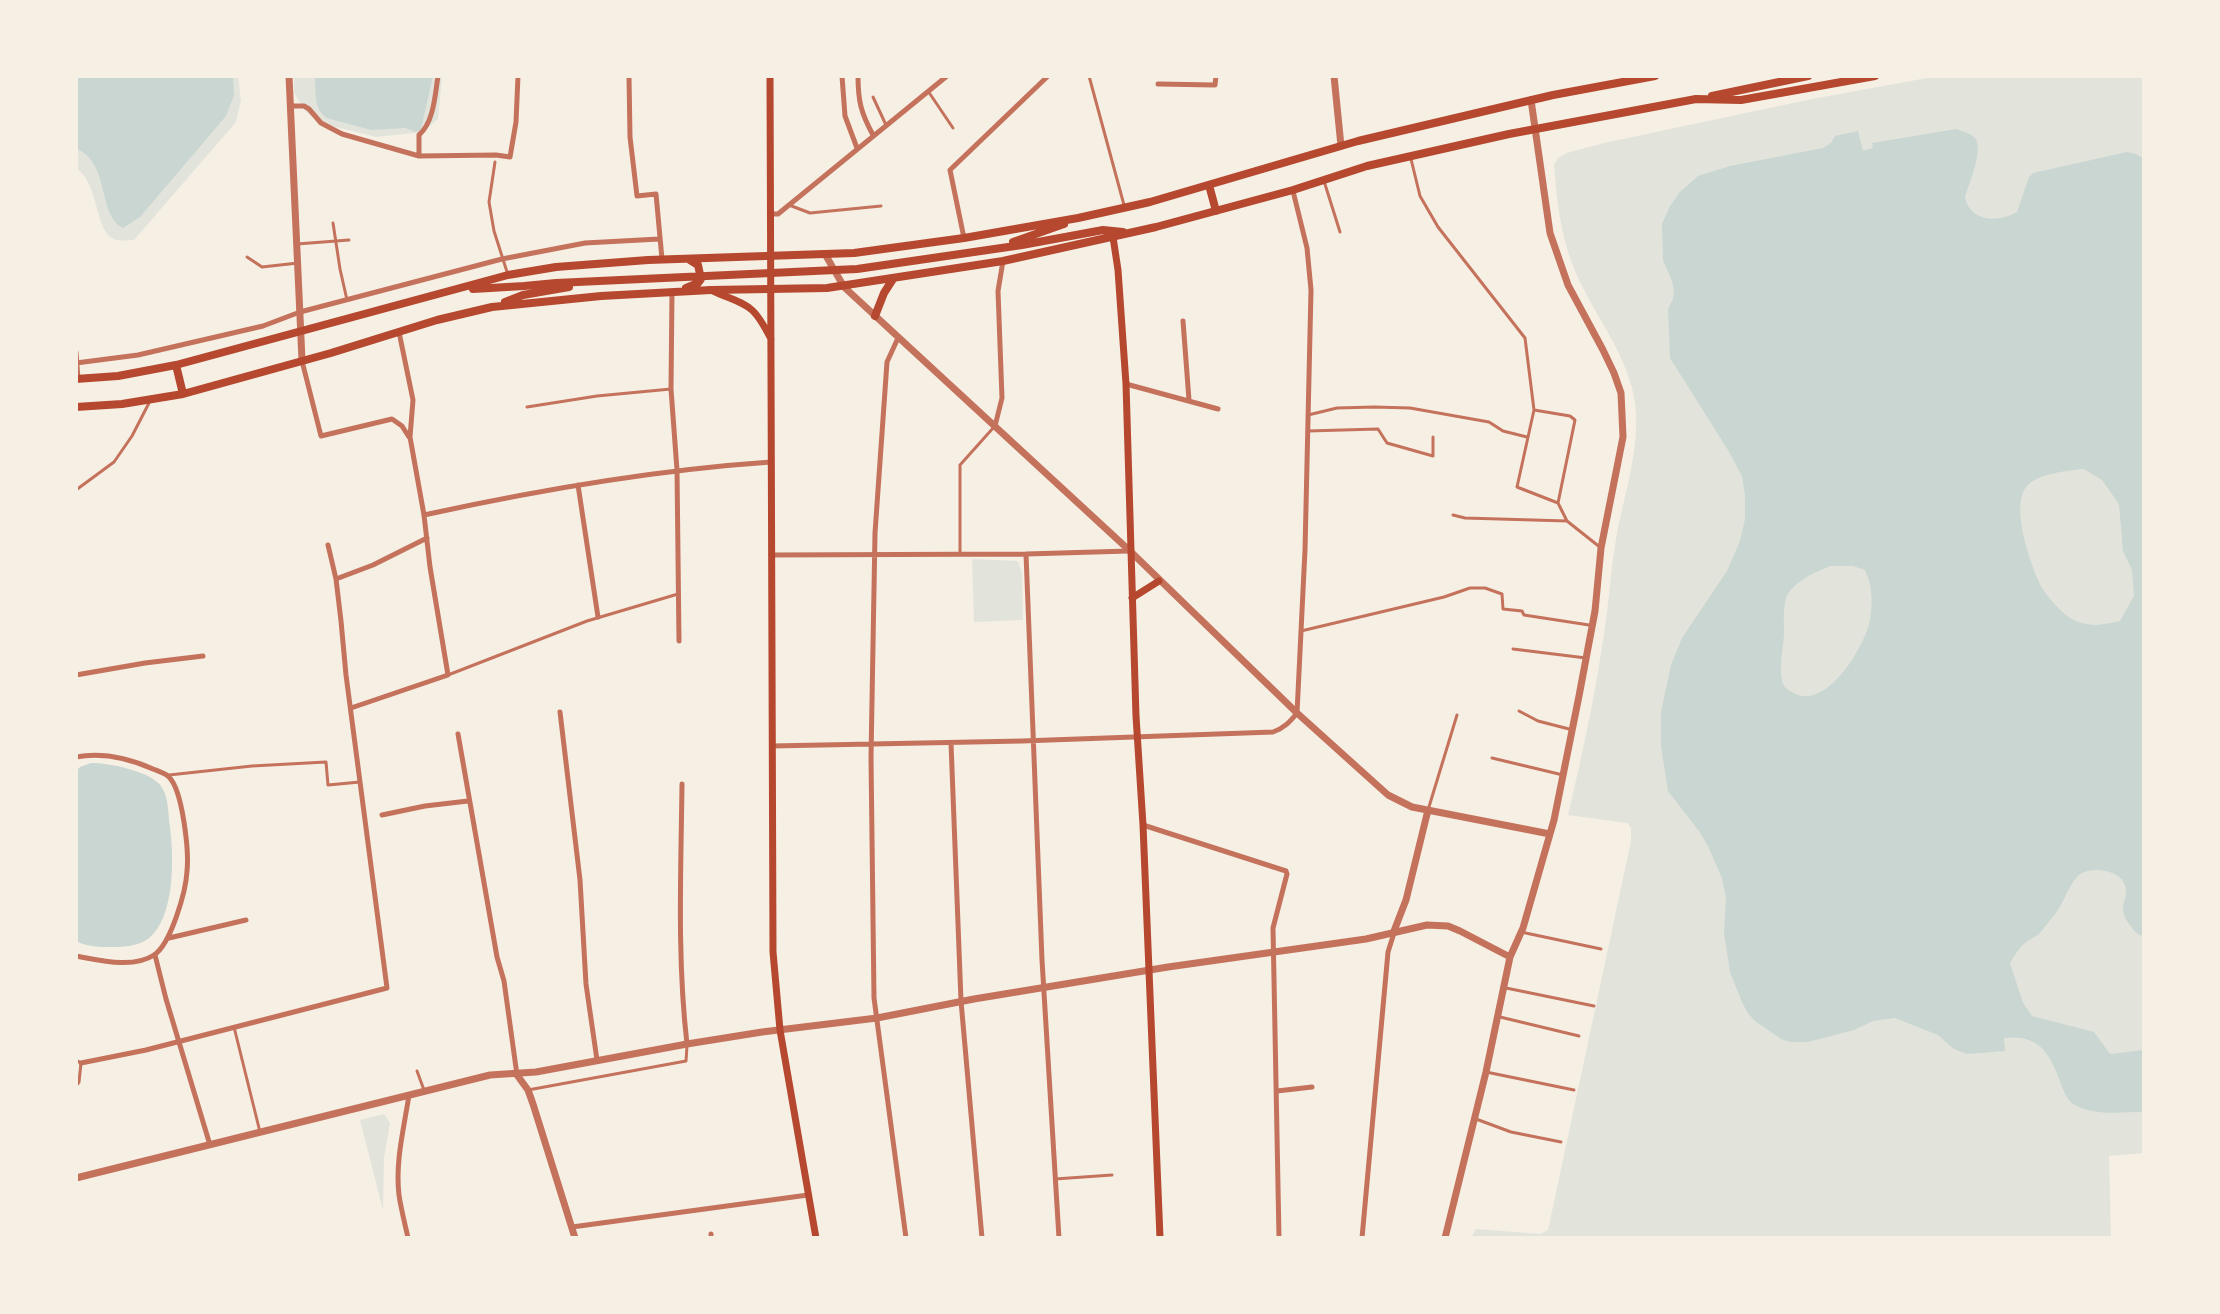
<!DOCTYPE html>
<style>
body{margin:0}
#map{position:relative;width:2220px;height:1314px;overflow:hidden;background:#f6efe4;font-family:Ubuntu,sans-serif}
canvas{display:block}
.frame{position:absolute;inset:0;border:78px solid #f6efe4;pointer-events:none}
</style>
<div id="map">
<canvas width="2220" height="1314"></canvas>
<div class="frame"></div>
</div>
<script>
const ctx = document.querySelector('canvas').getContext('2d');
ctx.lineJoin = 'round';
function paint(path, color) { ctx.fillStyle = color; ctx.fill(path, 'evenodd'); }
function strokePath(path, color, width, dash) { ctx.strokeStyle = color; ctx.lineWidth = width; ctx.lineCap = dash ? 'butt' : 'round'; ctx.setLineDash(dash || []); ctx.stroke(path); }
paint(new Path2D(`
 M76 76H238L241 100 236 122 134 240C127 240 120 242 114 239 94 231 100 184 76 168Z
 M294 76H442L438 119 423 132 376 137 328 125 306 112 294 93Z
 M1938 76H2144V1153L2109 1156 2111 1238H1471L1476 1229 1540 1234 1548 1230 1631 841V828L1627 823 1568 815C1584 748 1598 681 1607 612 1610 590 1611 568 1615 546 1622 498 1643 446 1634 397 1625 349 1590 310 1573 266 1560 233 1557 200 1554 165L1558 158 1567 153 1604 143 1812 99Z
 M972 559 1018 561 1022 573 1023 620 974 622Z
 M384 1114 390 1123 384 1158 383 1210 360 1120Z`), '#e2e4dc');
paint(new Path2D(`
 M76 76H233L234 95 226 116 140 217 123 228C101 217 107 180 91 160 88 155 81 151 76 148Z
 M315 76H433L421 129 416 132 405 128 371 130 327 118C313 109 316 91 315 76Z
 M1956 129C1962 131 1970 133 1975 138 1984 149 1969 183 1965 197 1970 222 1998 223 2017 212L2029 177 2033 173 2127 152 2136 154 2144 159V937C2137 934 2134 931 2130 925 2115 905 2130 901 2125 885 2120 869 2087 865 2077 877 2067 888 2064 903 2055 914 2050 920 2045 927 2040 933 2035 938 2029 939 2025 943 2019 948 2014 956 2010 963L2023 1003 2032 1016 2094 1032 2110 1054 2144 1050V1112C2122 1112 2095 1116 2075 1105 2067 1101 2064 1092 2061 1084 2050 1054 2040 1034 2004 1038L2005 1051 1967 1054 1954 1049 1938 1035 1895 1018 1873 1021 1854 1030 1808 1042H1790L1781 1039 1755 1021 1747 1012 1742 1002 1730 972 1724 933 1726 898 1722 878 1708 846 1699 831 1668 791 1661 747V712L1671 665 1682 638 1727 571 1740 541 1745 519V495L1742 476 1728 450 1670 358 1668 309 1673 299 1674 290 1672 281 1663 260 1662 224 1670 206 1680 192 1698 176 1730 166 1823 148 1831 143 1835 136 1858 131 1863 151 1873 148 1872 143ZM2084 469 2102 480 2119 504 2123 551 2132 570 2134 596 2120 621C2101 625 2090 628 2072 619 2062 614 2048 597 2042 588 2031 567 2010 508 2026 487 2036 474 2069 470 2084 469ZM1830 566H1853L1865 570C1873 586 1873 607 1869 624 1862 651 1824 713 1792 692 1788 690 1785 688 1783 684 1778 669 1783 650 1784 635 1784 624 1783 608 1786 598 1792 582 1816 572 1830 566Z
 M91 763C109 763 150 771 161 786 169 797 168 814 170 828 174 858 175 918 148 939 138 946 124 947 112 947 100 947 87 947 76 941V771L80 767Z`), '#c9d6d2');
strokePath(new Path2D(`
 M1089 76 1124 205
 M928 91 953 128
 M873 97 886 125
 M1411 159 1420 196 1438 227 1525 338 1534 410 1517 487 1558 503
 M495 162 489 202 494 231 508 275
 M1324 181 1340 232
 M789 205 810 213 881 206
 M333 223 340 269 347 300
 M297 244 349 240
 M247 257 262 267 298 263
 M527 407 597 396 671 389
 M1534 410 1570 416 1575 420 1558 503 1567 521 1601 548
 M1308 415 1337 408 1374 407 1410 408 1489 422 1503 431 1527 437
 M1308 431 1378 429 1387 443 1433 456V437
 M76 490 114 462 132 436 149 403
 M1453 515 1465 518 1567 521
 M960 554V465L994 427
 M1301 631 1444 597 1470 588H1485L1502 594 1503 609 1522 611 1524 615 1589 625
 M1513 649 1586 658
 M448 675 587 621 678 594
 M1519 711 1538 721 1569 729
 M1492 758 1563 775
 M169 775 252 766 326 762 328 785 360 782
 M1428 810 1457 715
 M1521 932 1601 949
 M1506 988 1594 1006
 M1500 1017 1579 1036
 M234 1027 260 1132
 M76 1060 81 1063 79 1082 76 1086
 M417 1071 424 1090
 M1486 1072 1574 1090
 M528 1090 686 1061 687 1046
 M1476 1119 1511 1132 1561 1142
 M1055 1179 1112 1175`), '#c5725c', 3);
strokePath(new Path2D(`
 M629 76 630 137 637 196 656 194 662 259
 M842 76 845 116 857 148
 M858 76C858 101 861 113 873 135
 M1158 84 1215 85 1216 76
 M290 106H304L309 109 321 123 342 134 419 156 496 155 510 157 516 122 518 76
 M419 156V135C434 122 435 95 438 76
 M771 214H778L947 76
 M964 238 950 170 1048 76
 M672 292 671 389 677 470 679 641
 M1183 321 1189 400
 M898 338 887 362 875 533 871 757 874 998 906 1238
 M76 352 78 379
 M302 361 321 436 392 419 402 426 409 437
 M76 363 138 355 263 326 300 312 502 259 585 243 659 239
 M1126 384 1218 409
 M995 426 1002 398 998 291 1003 261
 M578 485 598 617
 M424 515C538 490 654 470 771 462
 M1026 554 1042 960 1059 1238
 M771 555 1026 554 1129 551
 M336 579 373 565 427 538
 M76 675 145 663 203 656
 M351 708 448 675 430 567 424 515 410 437 413 400 399 332
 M560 712 580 880 586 984 597 1060
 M458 734 497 957 504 981 517 1075
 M951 743 961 1001 982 1238
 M772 746 1022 741 1273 732C1284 728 1290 722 1297 713L1305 550 1311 290 1307 248 1293 191
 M76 757C103 752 128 758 153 769 158 771 165 773 169 777 183 791 189 852 187 871 186 891 171 944 154 955 133 969 99 960 76 956
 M682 784C681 870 677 958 687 1044
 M382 815 425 806 468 801
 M1143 825 1286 871 1287 874 1273 928 1279 1238
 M169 938 246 920
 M155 955 166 999 210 1145
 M81 1063 146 1050 387 988 346 675 341 621 336 579 328 545
 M1277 1091 1312 1087
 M572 1227 808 1195
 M711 1234V1238
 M408 1238C405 1224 401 1209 399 1195 395 1162 404 1128 409 1095
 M1362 1238 1388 952 1394 933`), '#c5725c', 5);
strokePath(new Path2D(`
 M289 76 302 360
 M1334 76 1341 146
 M825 254 844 287 1130 551 1297 713 1388 795 1412 807 1550 834
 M1394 931 1406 900 1428 810
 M517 1075 528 1090 533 1104 575 1238
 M76 1178 490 1075 536 1072 687 1044 762 1032 877 1018 974 999 1168 967 1366 939 1427 925 1448 926 1460 931 1510 957
 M1445 1238 1486 1072 1510 957 1523 928 1554 820 1579 696 1595 611 1601 548 1623 437 1621 393 1614 373 1603 350 1568 285 1550 233 1531 100`), '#c5725c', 7);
strokePath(new Path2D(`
 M770 76 773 952 780 1030 816 1238
 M1113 237 1118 270 1126 384 1136 716 1143 825 1160 1238
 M713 291C749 307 752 302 771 339
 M1132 598 1159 581`), '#b5482f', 7);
strokePath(new Path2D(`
 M1712 96 1808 76
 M1209 185 1216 211
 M1013 242 1064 224
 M686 288 698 283 701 279 698 265 690 260
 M473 289 524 286 556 283 857 269 1022 245 1103 230 1123 232
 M505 302 523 295 569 287
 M875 316 884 293 893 279
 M176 365 183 394
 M76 379 118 376 176 365 508 275 556 267 648 260 854 253 964 238 1078 218 1150 202 1358 141 1553 95 1655 76
 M76 407 122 404 183 394 331 353 437 320 492 307 601 296 711 290 827 288 1003 261 1156 227 1293 190 1367 166 1509 134 1696 99 1741 100 1875 76`), '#b5482f', 8);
</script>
